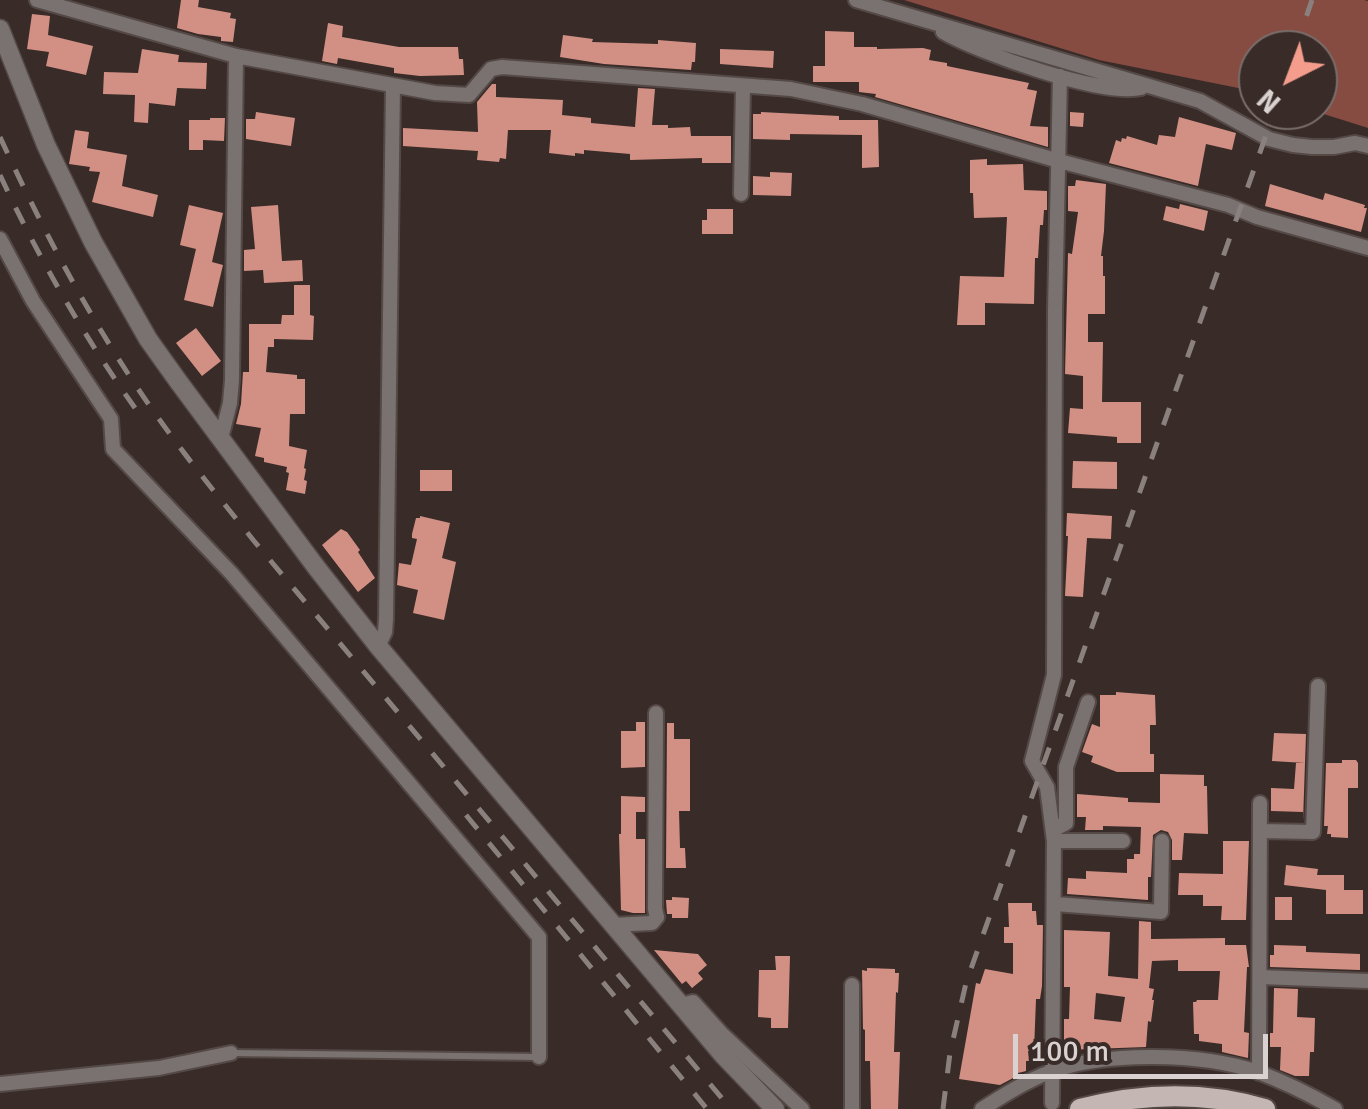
<!DOCTYPE html>
<style>
body{margin:0}
#map{position:relative;width:1368px;height:1109px;overflow:hidden;background:#382b28;font-family:Signika,sans-serif}
canvas{display:block}
.north{position:absolute;left:1238px;top:30px;width:100px;height:100px;box-sizing:border-box;background:#382b28;border:2px solid #796e6b;border-radius:50%;rotate:222deg;font-size:28px;font-weight:700;line-height:40px;text-align:center;color:#dad2d0}
.north::after{content:'';display:block;margin:auto;width:35px;height:45px;background:#f49d8d;clip-path:polygon(50% 0,100% 100%,50% 72%,0 100%)}
.scale{position:absolute;left:1013px;top:1034px;width:255px;height:45px;box-sizing:border-box;border:5px solid #dad2d0;border-top:0;padding-left:12px;font-size:30px;line-height:35px;white-space:nowrap;color:#dad2d0;-webkit-text-stroke:8px #382b28;paint-order:stroke}
</style>
<div id="map">
<canvas width="1368" height="1109"></canvas>
<div class="north">N</div>
<div class="scale">100 m</div>
</div>
<script>
const ctx = document.querySelector('canvas').getContext('2d');
ctx.lineJoin = 'round';
function paint(path, color) { ctx.fillStyle = color; ctx.fill(path, 'evenodd'); }
function strokePath(path, color, width, dash) { ctx.strokeStyle = color; ctx.lineWidth = width; ctx.lineCap = dash ? 'butt' : 'round'; ctx.setLineDash(dash || []); ctx.stroke(path); }
paint(new Path2D(`
 M904 0H1364L1368 1V128L1311 110H1318V50H1258V92L1099 60Z`), '#864b41');
paint(new Path2D(`
 M181 0H199L198 7 231 13 230 18 236 19 233 42 221 41V37L198 34 177 28Z
 M32 14 50 16 48 35 93 46 86 75 46 66 49 52 27 49Z
 M328 23 343 26 342 37 399 47H458L459 59H463L464 75 420 76 394 73V68L338 58 337 64 322 61Z
 M825 31 854 32V47H877V49L923 48 931 50 929 60 947 63V66L1029 83 1027 89 1037 91 1030 126 1048 127V147L875 97 876 94 859 92V82H813V66H825Z
 M563 35 593 39 592 42 658 44V40L696 43 695 62H692L691 70 604 64 560 57Z
 M142 49 179 55 178 62 207 63 206 89 177 88 175 106 149 103 148 123 134 122 135 95 103 94 104 72 138 73Z
 M720 49 774 51 773 68 720 64Z
 M492 84H496V97L563 100 562 115 591 118V123L635 127 638 88 655 89 652 125H668V128L690 127 691 136H731V163H702V158L630 160V154L584 150V154L575 153V156L549 153 551 130H508L506 159 500 158 499 162 477 160 478 151 403 146V128L478 132 477 102Z
 M256 112 295 118 291 146 246 139V119H255Z
 M761 112 839 116V120H878L879 167 862 168V135L790 134V140L753 139V114H761Z
 M1070 112 1084 113 1083 127 1070 126Z
 M1179 117 1236 133 1232 150 1206 144 1198 186 1109 163 1116 140 1121 142 1122 138 1126 139 1127 136 1157 145 1159 135 1175 137Z
 M210 118H225L224 141 203 140V150H189V120H210Z
 M75 130 89 132 87 148 127 155 122 186 158 195 153 217 92 202 100 172 89 171 90 167 69 164Z
 M987 159V165L1023 164 1024 190 1047 191V210H1044L1043 225H1040L1038 258H1035L1034 304 985 303V325H957L960 276 1004 277 1007 217 974 218 973 193H970V160Z
 M770 172 792 173 791 196 753 195V176L770 177Z
 M1076 180 1106 184 1104 231 1101 256H1103V276H1105V314H1088V342H1103L1102 402H1141V443H1117V437L1068 433 1070 408 1083 409V376L1065 374 1068 253 1072 254 1078 212 1068 211V186H1075Z
 M1270 184 1323 200 1325 193 1365 205 1364 208H1367L1361 232 1265 206Z
 M1180 204 1208 211 1204 231 1163 220 1166 206 1179 209Z
 M189 205 223 213 212 262 223 265 213 307 184 300 196 249 180 245Z
 M278 205 282 261 302 260 303 281 264 283 263 270 244 271V250L255 249 251 207Z
 M707 209H733V234H702V220H707Z
 M294 285H310V315L314 316 313 340 274 339V347H268L266 372 297 375V379H305V414H290L289 446 307 450 304 468 306 469 304 480 307 481 305 494 286 490 289 473 286 472 287 467 264 462V458L255 456 261 428 236 424 241 404 243 372H249V324H281L282 315H294Z
 M196 328 221 361 202 376 176 343Z
 M1073 461 1117 462V489L1072 488Z
 M420 470H452V491H420Z
 M1067 513 1112 516 1111 539 1087 538 1083 597 1065 596 1068 536H1066Z
 M420 516 450 523 442 558 456 562 444 620 413 613 418 590 397 585 399 563 411 565 417 539 412 538V534L416 518H420Z
 M341 529 347 532 360 550 358 552 375 578 358 592 322 545Z
 M1116 692 1155 695 1156 725H1150V754H1154V772H1117L1091 762 1093 756 1082 752 1092 724 1100 727V695H1116Z
 M636 722H645V767L621 768V731H636Z
 M667 723H674V739H690V811H679L680 848H685L686 868H666Z
 M1274 733 1306 734 1305 763 1272 761Z
 M1342 760H1356L1358 763V788H1348V838L1331 837V834H1327L1328 826H1324L1326 763H1342Z
 M1296 763H1305L1303 821V812L1271 811V788L1294 789Z
 M1160 774 1204 775V786H1207L1208 834 1184 833 1182 860H1172V840L1168 832 1161 830 1153 835 1151 877H1148V900L1067 894 1068 878 1086 879V871L1127 873V859H1134V854H1140L1141 827 1103 826V830H1085L1086 817H1077V794L1128 798V802L1160 803Z
 M621 796 645 797V812H636V839H645V913H633L621 910 619 834H621Z
 M1223 841H1249L1246 920H1221L1222 906H1203V895H1178L1179 873 1223 874Z
 M1286 865 1318 869 1317 875H1344V890H1363V914H1326V890L1284 885Z
 M672 897 689 898 688 918H672V914H667L666 900H672Z
 M1275 897H1292V920H1275Z
 M1008 903H1032V911H1036L1037 925H1043L1042 986 1040 999H1036L1034 1051H1028L1029 1061H1026V1071L1014 1074 1015 1077 1000 1085 959 1079 976 983 980 984 985 969 1013 974V943H1004V927H1009Z
 M1139 921 1151 922V939L1225 938V945H1246L1249 967H1247L1244 1032 1249 1033 1248 1058 1222 1052V1044L1199 1041V1034H1194L1193 1002H1196L1197 1000H1218L1220 971H1178V960L1152 961 1149 988 1154 989 1152 1000H1154L1151 1022 1148 1021 1146 1047 1064 1050V1019H1069L1070 987H1064V930L1110 932 1108 976 1138 979ZM1096 993 1125 997 1121 1022 1094 1019Z
 M1274 945 1306 946V952L1360 954V970L1270 967V955H1274Z
 M654 950 698 954 707 965 698 973 703 979 692 988 686 981 682 984Z
 M775 956H790L788 1028H771V1018L758 1017 759 970H776Z
 M867 968 895 969V973H899L898 993 896 992 894 1052H900L898 1109H871L870 1061H865V1030L863 1029 862 970 867 971Z
 M1274 988 1298 989 1297 1017 1315 1018 1314 1052H1310L1309 1076H1295L1280 1070 1281 1047H1270V1033H1273Z`), '#d29084');
const service = new Path2D(`
 M231 1053 538 1057`);
const minor = new Path2D(`
 M37 0 236 56 435 93 469 95 491 69 502 67 791 89 862 104 1059 161 1228 205 1257 217 1368 248
 M856 0 1200 101 1269 139 1293 145 1312 147H1334L1355 143 1368 146
 M943 32C979 53 1103 97 1141 88
 M741 194 743 86
 M0 239 33 301 111 419 113 449 232 574 539 937V1057
 M221 438 230 403 232 380 236 56
 M378 646 385 632 386 619 393 86
 M1053 830 1066 823V767L1088 702
 M1260 831 1313 832 1318 686
 M1054 841H1123
 M1055 904 1161 912 1162 841
 M612 925 652 923 657 917 655 909 656 713
 M1260 977 1367 981
 M681 1005 693 1002 721 1033 802 1109
 M1259 1073 1260 803
 M0 1084 159 1068 231 1053
 M1052 1103 1054 841 1047 787 1032 761 1054 675 1055 310 1060 76
 M852 1109V985
 M982 1109C1004 1095 1026 1081 1050 1072 1106 1051 1201 1053 1258 1072 1284 1082 1311 1095 1335 1109`);
const tertiary = new Path2D(`
 M0 29 46 145 93 242 148 339 178 381 316 567 378 646 723 1055 775 1109`);
const primary = new Path2D(`
 M1080 1109C1141 1093 1204 1091 1265 1109`);
strokePath(service, '#554946', 10);
strokePath(minor, '#554946', 18);
strokePath(tertiary, '#554946', 21);
strokePath(primary, '#554946', 24);
strokePath(service, '#797271', 6);
strokePath(minor, '#797271', 14);
strokePath(tertiary, '#797271', 18);
strokePath(primary, '#c4b6b3', 20);
strokePath(new Path2D(`
 M1295 50 1312 0
 M0 137C45 235 96 331 159 419 189 461 222 501 254 541L731 1109
 M0 175C38 257 83 335 135 408
 M466 815 707 1109
 M943 1109 950 1053 966 983 1275 110`), '#8a807d', 5, [18, 18]);
</script>
